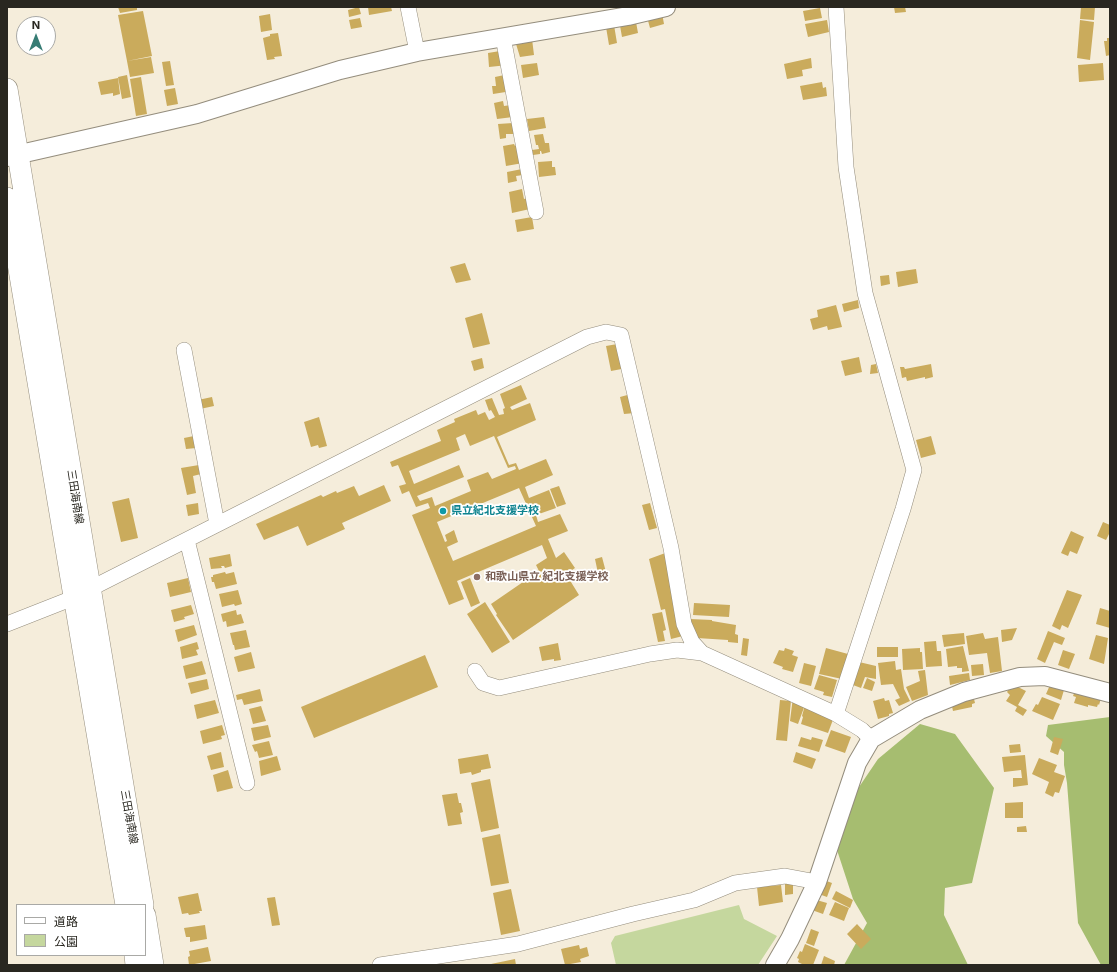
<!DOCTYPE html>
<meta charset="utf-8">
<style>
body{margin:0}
#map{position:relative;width:1117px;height:972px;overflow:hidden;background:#f5eddb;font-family:Inter,"Noto Sans JP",sans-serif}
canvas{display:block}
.frame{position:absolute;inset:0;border:8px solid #292720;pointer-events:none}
.legend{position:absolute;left:16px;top:904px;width:130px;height:52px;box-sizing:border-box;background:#fff;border:1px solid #a9a9a6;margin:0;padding:5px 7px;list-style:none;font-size:12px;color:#292720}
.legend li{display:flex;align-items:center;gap:8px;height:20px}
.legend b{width:20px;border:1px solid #a9a9a6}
.north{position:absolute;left:16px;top:16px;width:40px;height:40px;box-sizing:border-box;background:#fff;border:1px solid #a9a9a6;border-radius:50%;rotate:0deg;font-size:11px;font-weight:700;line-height:16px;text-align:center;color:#292720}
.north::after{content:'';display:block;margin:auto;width:14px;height:18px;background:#367c74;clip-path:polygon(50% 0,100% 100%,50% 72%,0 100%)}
</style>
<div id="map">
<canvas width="1117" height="972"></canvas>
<div class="frame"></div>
<ul class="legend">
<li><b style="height:5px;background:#fff"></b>道路</li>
<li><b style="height:11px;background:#c5d79e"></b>公園</li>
</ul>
<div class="north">N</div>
</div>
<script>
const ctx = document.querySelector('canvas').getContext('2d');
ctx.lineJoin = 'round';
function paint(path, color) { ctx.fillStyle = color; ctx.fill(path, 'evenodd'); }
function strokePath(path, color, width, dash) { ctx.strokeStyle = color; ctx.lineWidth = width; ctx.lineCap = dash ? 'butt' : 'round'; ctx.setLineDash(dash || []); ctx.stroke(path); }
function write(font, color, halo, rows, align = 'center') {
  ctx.font = font + ' Inter,"Noto Sans JP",sans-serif'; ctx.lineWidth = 3.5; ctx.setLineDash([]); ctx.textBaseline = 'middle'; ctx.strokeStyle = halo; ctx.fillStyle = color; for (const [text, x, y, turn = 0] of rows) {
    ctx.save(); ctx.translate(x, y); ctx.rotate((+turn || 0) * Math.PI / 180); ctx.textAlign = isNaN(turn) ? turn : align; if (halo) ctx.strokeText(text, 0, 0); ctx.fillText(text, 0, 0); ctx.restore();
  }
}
paint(new Path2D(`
 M739 905 744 919 777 936 758 965H616L611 943 615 936Z`), '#c5d79e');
paint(new Path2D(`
 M1110 717V965H1101L1078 923 1067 783 1064 765V752L1046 736 1048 725Z
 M920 724 955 734 994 788 972 883 945 888 944 915 968 965H844L867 923 853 899 837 850 857 790 878 759Z`), '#a6bd70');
paint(new Path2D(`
 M118 7H137V10L120 13Z
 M359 7 361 14 349 17 348 10Z
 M368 7H391L392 11 369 15Z
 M894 7H905L906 12 895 13Z
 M1081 7H1095L1094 20 1080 19Z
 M820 8 822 18 805 21 803 11Z
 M143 11 152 56 127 61 118 15Z
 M662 13 664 24 650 28 647 17Z
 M270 14 272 30 261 32 259 16Z
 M360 18 362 27 351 29 349 20Z
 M619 20 636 22 638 33 622 37Z
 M827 20 829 32 808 37 805 24Z
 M1080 20 1094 22 1090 60 1077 58Z
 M614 25 617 43 609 45 606 27Z
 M278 33 282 56 274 57 275 59 267 60 263 38 270 36V34Z
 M1107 38H1110V55L1106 56 1104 41H1107Z
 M532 39 534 55 520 57 516 44Z
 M506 50 508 65 489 67 488 53Z
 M151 57 154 73 130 77 127 61Z
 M811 58 812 68 802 70 803 76 787 79 784 64Z
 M170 61 174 85 166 86 162 62Z
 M537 63 539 75 523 78 521 65Z
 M1103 63 1104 80 1079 82 1078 65Z
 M509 74 512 91 493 94 492 86H496L495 77Z
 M127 75 131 97 122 99 118 77Z
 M141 77 147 114 136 116 130 79Z
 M118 78 120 94 113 96V93L101 95 98 82Z
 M822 82 823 88 826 87 827 96 803 100 800 86Z
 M175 88 178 104 167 106 164 90Z
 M503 101 504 106 511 105 513 117 497 119 494 103Z
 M544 117 546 128 529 131 527 119Z
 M513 123 514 134H506V138L500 139 498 124Z
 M543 134 545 143H549L550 152 542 154 541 151H540V154L533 155 532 150 539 149 538 145H536L534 135Z
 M514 144 515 146 520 144 523 163 506 166 503 146Z
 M552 161V167H555L556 175 539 177 538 162Z
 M522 169 523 175 516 176 517 181 508 183 507 172Z
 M522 189 524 199 528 198 530 209 512 213 509 192Z
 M532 217 534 229 517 232 515 220Z
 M465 263 471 280 456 283 450 267Z
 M916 269 918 283 898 287 896 272Z
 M889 275 890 284 881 286 880 276Z
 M858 300 859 308 844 312 842 304Z
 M836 305 842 327 828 330 827 326 813 330 810 319 818 317 817 310Z
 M482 313 490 344 473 348 465 318Z
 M623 343 627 368 611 371 606 346Z
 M859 357 862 372 845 376 841 361Z
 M482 358 484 368 474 371 471 361Z
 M876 364 878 373 870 374 871 365Z
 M931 364 933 377 925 379V377L907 381 906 377 902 378 900 367H904L905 369Z
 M521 385 527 399 510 407 512 410 530 403 536 420 497 437 509 465 516 463 519 470 546 459 553 475 525 487 529 498 549 490 556 508 536 515 538 522 560 514 568 531 548 539 556 558 564 552 575 568 566 574 579 595 513 640 496 615 497 614 491 604 539 571 536 565 547 558 542 545 457 581 464 599 449 605 412 515 430 508 428 503 416 507 409 491 402 494 399 486 406 484 398 465 392 467 390 462 441 441 437 430 455 422 454 419 476 410 478 415 485 412 489 420 495 417 491 410 489 411 485 400 492 398 499 415 504 414 503 409 505 408 500 394ZM465 434 470 446 494 436 508 468 515 466 516 469 492 479 488 472 467 480 471 491 435 506 432 497 420 501 417 496 464 477 459 465 414 484 409 471 460 450 456 438ZM519 488 536 526 453 561 447 547 458 542 454 530 445 535 447 541 445 542 437 522Z
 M631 394 635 413 624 414 620 397Z
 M212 397 214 406 200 409 198 400Z
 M319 417 327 446 319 448 318 445 311 447 304 422Z
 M194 436 196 448 186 449 184 438Z
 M931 436 936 454 921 458 916 440Z
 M199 465 201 474 193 476 196 493 187 495 181 468Z
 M384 485 391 501 342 523 345 529 307 546 298 526 264 540 256 524 321 495 323 497 336 491 337 493 354 486 359 496Z
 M559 486 566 504 557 507 550 489Z
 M129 498 138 538 121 542 112 502Z
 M198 503 199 514 188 516 186 505Z
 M650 503 657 528 649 530 642 505Z
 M1103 522 1110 525V532L1106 540 1097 536Z
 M1071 531 1084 537 1077 554 1070 551 1068 556 1061 553Z
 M668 552 687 635 671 639 665 609 661 610 649 559Z
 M230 554 232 566 225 568 224 566H221L222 568 211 569 209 558Z
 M602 557 607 576 599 578 595 559Z
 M225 572 226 574 234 572 237 584 216 589 214 582H212L211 577H213V575Z
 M188 578 191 592 170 597 167 583Z
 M470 578 480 603 471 607 461 582Z
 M238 590 242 604 235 606 234 604 222 607 219 594Z
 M1067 590 1082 595 1068 628 1062 625 1060 630 1052 626Z
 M485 602 510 642 492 653 467 614Z
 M694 603 730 605 729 617 693 615Z
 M191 605 194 614 184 617 185 619 174 622 171 610Z
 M1100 608 1110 611V628L1096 624Z
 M236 610 237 615 241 614 244 623 227 627 226 621 223 622 221 614Z
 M662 612 666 630 663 631 665 641 658 642 652 614Z
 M690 619 712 620V621L736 625 735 634 738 635V643L728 642V640L697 638Z
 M194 625 197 635 178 642 175 630Z
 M1017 628 1012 640 1002 642 1001 630Z
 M246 630 250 647 235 650 234 645H233L230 633Z
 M1048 631 1065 638 1062 645 1054 642 1045 663 1037 659Z
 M964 633 965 644 944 647 942 635Z
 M983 633 985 639 998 637 1002 671 990 673 987 653 969 655 966 636Z
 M1096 635 1108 638 1104 664 1089 659Z
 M743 638 749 639 747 656 741 655Z
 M936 641 937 651H941L942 666 926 667 924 642Z
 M197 642 199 649 196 650 198 655 182 659 180 647Z
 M558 643 561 660 554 661V659L542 661 539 647Z
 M963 646 969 671 962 672V668H957V666L948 667 946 649Z
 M877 647H898V657H877Z
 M785 648 794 651 792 655 798 657 793 672 782 669 783 667 773 663 779 650 784 651Z
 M826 648 848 654 842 679 819 674Z
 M920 648V652H922L923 669 903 670 902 649Z
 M1063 650 1075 654 1069 669 1058 665Z
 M251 652 255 668 238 672 234 657Z
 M425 655 438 687 314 738 301 707Z
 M202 661 206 674 186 679 183 666Z
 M895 661 896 670 901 669 904 689 910 701 899 706 895 700 900 698 893 684 881 685 878 663Z
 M859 662 876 666V679L865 677 861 688 853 685Z
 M804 663 816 666 811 686 799 683Z
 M983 664 984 675 972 676 971 665Z
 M925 670 928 695 912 701 906 687 920 681 918 671Z
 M969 673 970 680 950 685 949 676Z
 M819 675 837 680 832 697 823 695 824 692 814 689Z
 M867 678 875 682 872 691 863 688Z
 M207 679 209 689 191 694 188 683Z
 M1012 684 1026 691 1018 705 1027 710 1023 716 1015 711 1017 707 1006 701 1010 695 1007 692Z
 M1050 685 1064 690 1061 700 1046 694Z
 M260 689 263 701 244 705 242 699 237 700 236 695Z
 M1075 691 1102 695 1099 705 1098 704 1097 707 1088 705V707L1074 703 1076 697 1073 696Z
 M793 697 806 702 798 724 790 721Z
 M1042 697 1060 704 1053 720 1032 711 1036 704 1038 705Z
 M884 698 885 701 889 700 893 713 889 714V716L878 719 873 701Z
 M974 699 975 703 972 704V707L953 711 951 702Z
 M215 700 219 713 197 719 194 705Z
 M780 700 791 701 787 741 776 740Z
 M805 705 834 717 828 733 801 724 803 717 802 716Z
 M261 706 266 721 253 724 249 709Z
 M222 725 225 735 221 736 222 739 203 744 200 731Z
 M268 725 271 737 254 741 251 728Z
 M831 730 851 737 845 753 825 746Z
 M801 737 811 740 812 737 823 740 819 752 798 746Z
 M1054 737 1063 739 1058 755 1050 752Z
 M269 741 273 755 259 758 257 751 255 752 252 745Z
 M1020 744 1021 752 1010 753 1009 745Z
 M221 752 224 767 211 770 207 756Z
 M796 752 816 759 812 769 793 762Z
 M488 754 491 768 481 770V772L472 775 471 772 460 774 458 759Z
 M1025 755 1028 785 1013 787V778H1022L1021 770 1004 772 1002 757Z
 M277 756 281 770 261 776 259 761Z
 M1039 758 1057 765 1054 772 1065 776 1059 793 1055 792 1053 797 1045 793 1049 782 1032 774Z
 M228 770 233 788 217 792 213 775Z
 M490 779 499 828 481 832 471 783Z
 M457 793 459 803H461L463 812 460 813 462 824 448 826 442 795Z
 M1023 802V818H1005V803Z
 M1026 826 1027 832H1017V827Z
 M500 834 509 883 491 886 482 838Z
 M821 879 832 883 827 897 816 893Z
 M785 883H793V894L785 895Z
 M781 885 783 902 759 906 757 887Z
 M511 889 520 931 501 935 493 893Z
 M836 891 853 900 850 908 832 899Z
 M198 893 202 911H199L200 913 189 915 188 913 182 914 178 897Z
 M275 897 280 925 272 926 267 898Z
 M813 899 827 903 823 914 809 909Z
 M835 902 849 908 844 921 829 915Z
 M857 924 871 939 861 949 847 934Z
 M205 925 207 939 190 942V937H186L184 928Z
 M811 929 819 932 814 946 806 943Z
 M805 944 819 950 813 965H804L798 962 799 959 797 958 800 951 802 952Z
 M579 945 580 949 587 947 589 956 580 959 581 962 565 965 561 949Z
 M208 947 211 961 189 965 188 957 190 956 189 951Z
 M824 956 835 961 834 965H821Z
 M515 959 516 965H491V964Z`), '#caab5c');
const minor = new Path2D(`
 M408 7 417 52
 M836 7 846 167 865 293 914 470 903 509 836 714
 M503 37 536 212
 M184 350 217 524
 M187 540 247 783
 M7 624 68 600 587 337 606 332 621 335 671 548 684 624 692 642 702 653
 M475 671 483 683 499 688 650 654 677 650 702 653 836 714 862 730 871 739
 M380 965 518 944 633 914 694 900 735 883 785 876 817 882`);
const tertiary = new Path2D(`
 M7 157 197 114 340 70 417 52 628 16 666 7
 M775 965 790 939 817 882 857 763 871 739 920 710 964 692 1020 677 1045 676 1110 693`);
const secondary = new Path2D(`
 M7 89 143 905
 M7 198 126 905
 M145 915 153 965
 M135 955 136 965`);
strokePath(minor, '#948d7d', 16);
strokePath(tertiary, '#948d7d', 20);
strokePath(secondary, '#948d7d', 22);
strokePath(minor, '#fff', 15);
strokePath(tertiary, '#fff', 18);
strokePath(secondary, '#fff', 21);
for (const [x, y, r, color] of [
 [443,511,4,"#0f9aa8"],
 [477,577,4,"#8d6e63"]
]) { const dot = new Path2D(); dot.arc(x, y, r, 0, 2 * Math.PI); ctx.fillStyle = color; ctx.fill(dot); strokePath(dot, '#fff', 1.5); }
write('11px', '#292720', '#fff', [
 ["三田海南線",75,497,81],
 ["三田海南線",129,817,80]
]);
write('bold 11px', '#0d838f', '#fff', [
 ["県立紀北支援学校",451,511]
], 'left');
write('bold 11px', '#785e54', '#fff', [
 ["和歌山県立 紀北支援学校",485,577]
], 'left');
</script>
